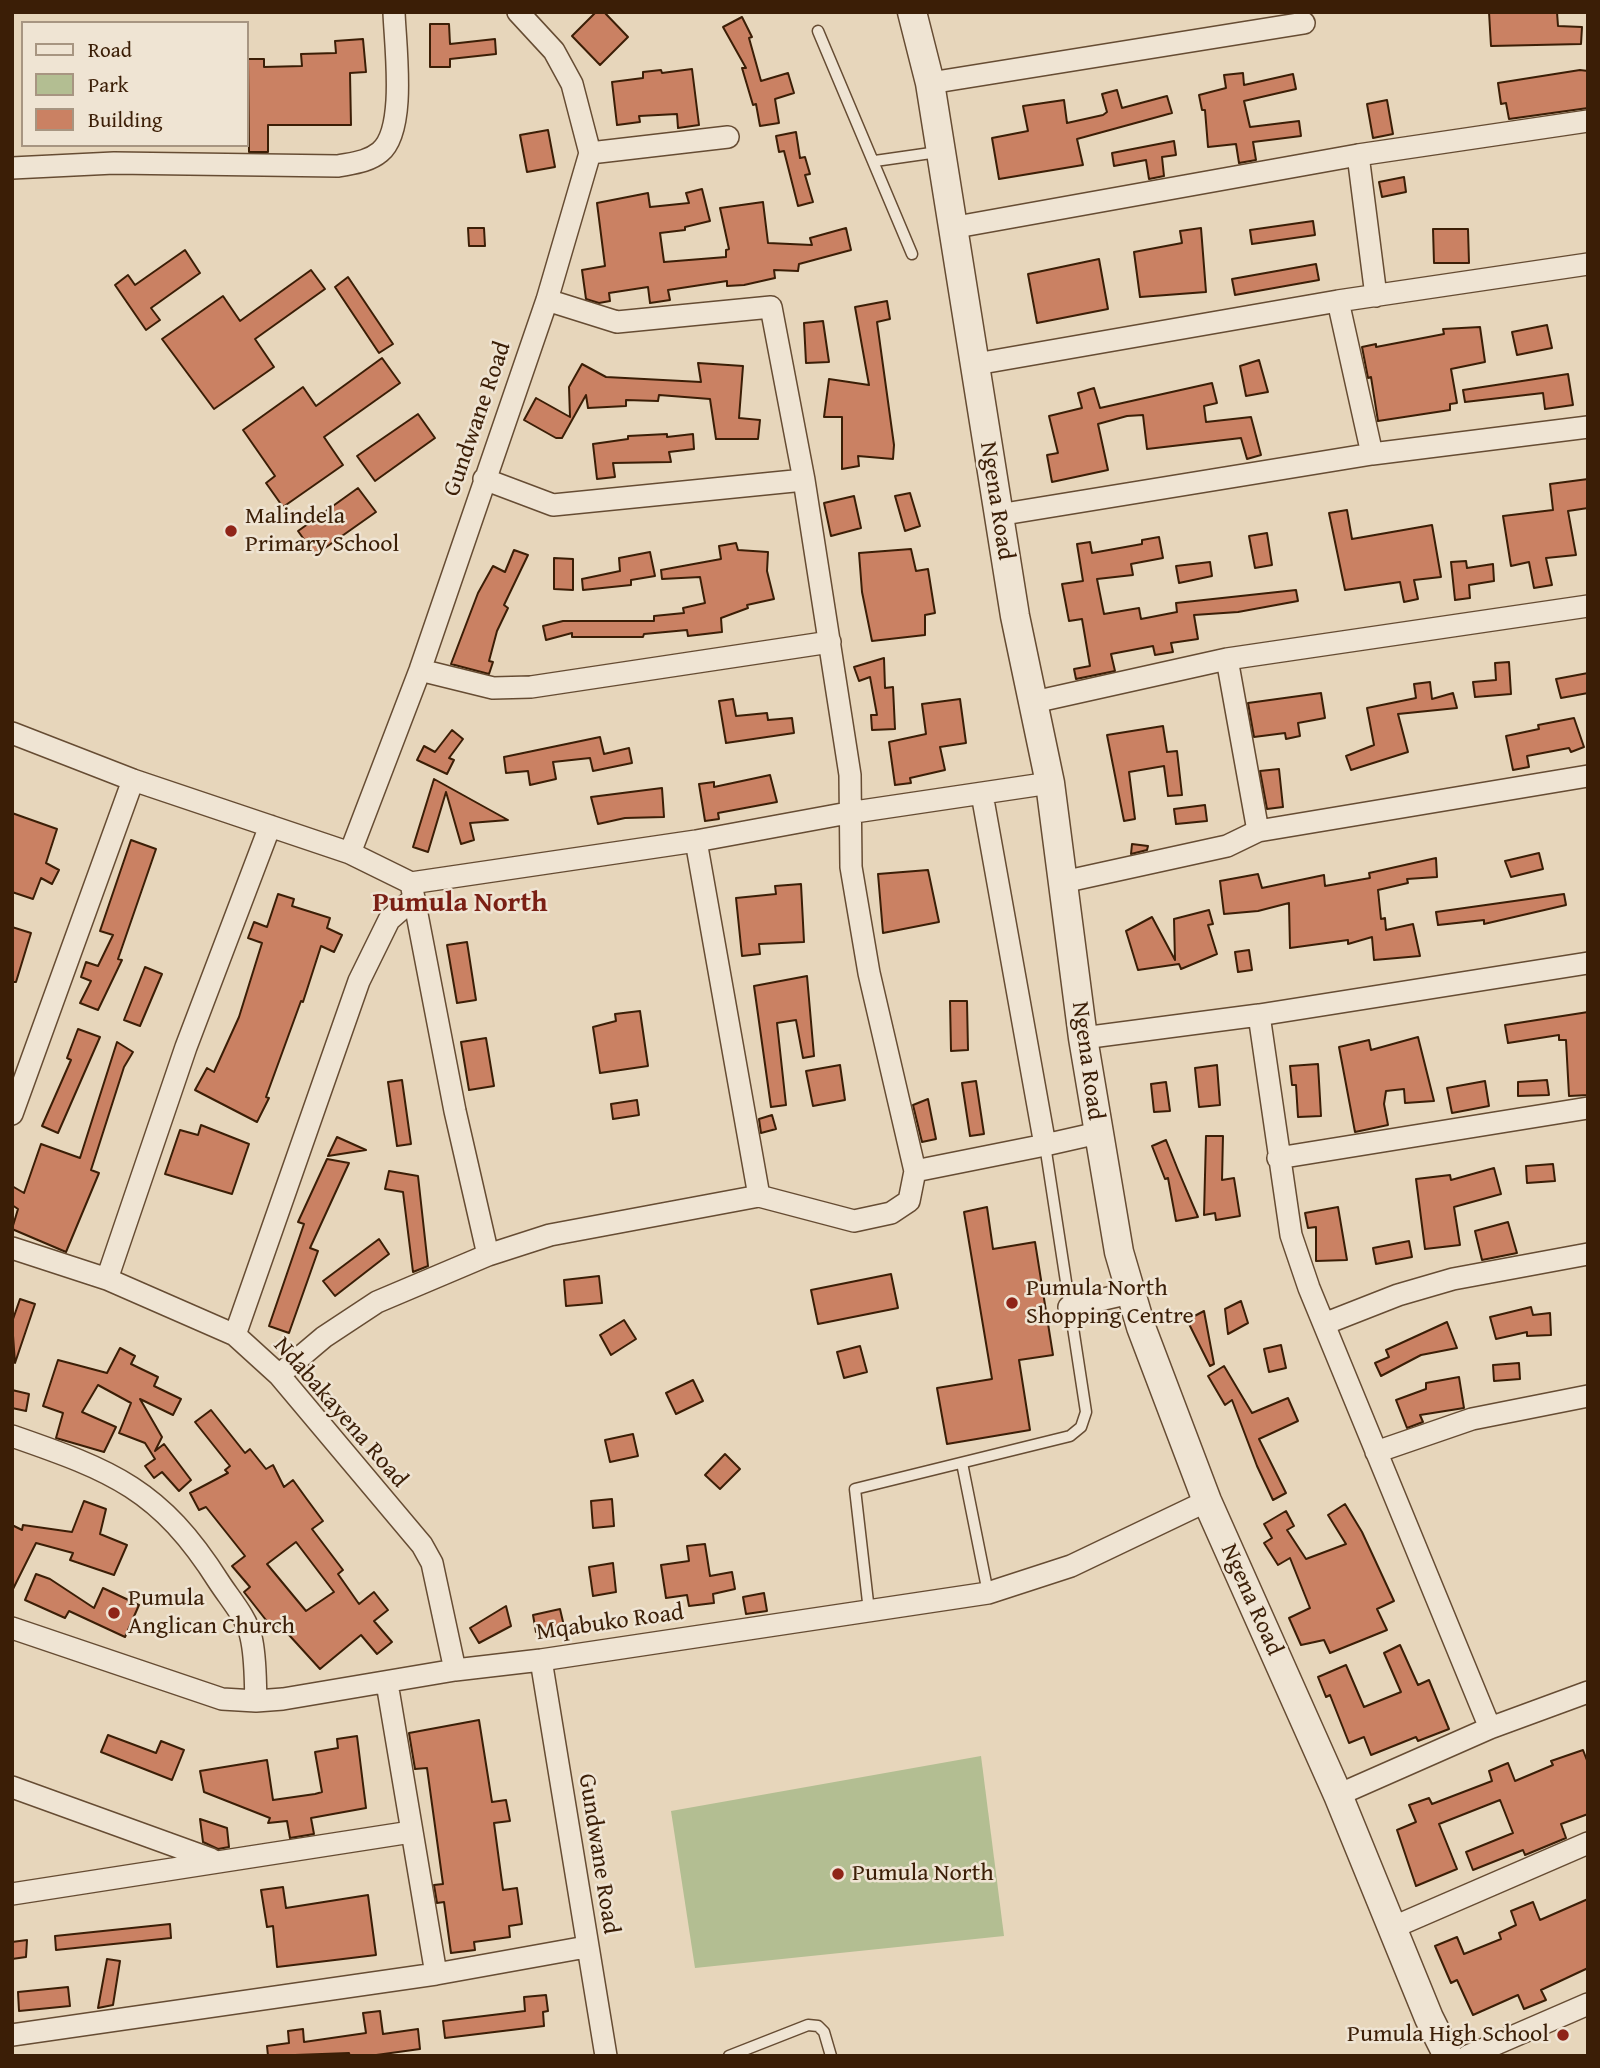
<!DOCTYPE html>
<style>
body{margin:0}
#map{position:relative;width:1600px;height:2068px;overflow:hidden;background:#e7d6bb;font-family:"Gentium Book Plus",serif}
canvas{display:block}
.frame{position:absolute;inset:0;border:14px solid #3b1e06;pointer-events:none}
.legend{position:absolute;left:21px;top:21px;width:228px;height:126px;box-sizing:border-box;background:#efe4d3;border:2px solid #a79581;margin:0;padding:9px 12px;list-style:none;font-size:21px;color:#3b1e06}
.legend li{display:flex;align-items:center;gap:14px;height:35px}
.legend b{width:35px;border:2px solid #a79581}
</style>
<div id="map">
<canvas width="1600" height="2068"></canvas>
<div class="frame"></div>
<ul class="legend">
<li><b style="height:9px;background:#efe4d3"></b>Road</li>
<li><b style="height:19px;background:#b3be92"></b>Park</li>
<li><b style="height:19px;background:#ca8163"></b>Building</li>
</ul>
</div>
<script>
const ctx = document.querySelector('canvas').getContext('2d');
ctx.lineJoin = 'round';
function paint(path, color) { ctx.fillStyle = color; ctx.fill(path, 'evenodd'); }
function strokePath(path, color, width, dash) { ctx.strokeStyle = color; ctx.lineWidth = width; ctx.lineCap = dash ? 'butt' : 'round'; ctx.setLineDash(dash || []); ctx.stroke(path); }
function write(font, color, halo, rows, align = 'center') {
  ctx.font = font + ' "Gentium Book Plus",serif'; ctx.lineWidth = 5; ctx.setLineDash([]); ctx.textBaseline = 'middle'; ctx.strokeStyle = halo; ctx.fillStyle = color; for (const [text, x, y, turn = 0] of rows) {
    ctx.save(); ctx.translate(x, y); ctx.rotate((+turn || 0) * Math.PI / 180); ctx.textAlign = isNaN(turn) ? turn : align; if (halo) ctx.strokeText(text, 0, 0); ctx.fillText(text, 0, 0); ctx.restore();
  }
}
paint(new Path2D(`
 M981 1756 1004 1936 695 1968 671 1811Z`), '#b3be92');
const building = new Path2D(`
 M596 12H604L628 37 600 65 572 36Z
 M1489 12H1557L1558 26 1582 27 1581 44 1491 46Z
 M742 17 752 37 749 38 761 81 788 73 794 93 775 99 779 123 760 126 756 104 753 105 742 68H746L723 27Z
 M430 24H449L450 44 495 39 496 54 450 59V67H430Z
 M363 39 366 72 350 73 351 125H268V152H249L248 59H264V67L302 66 301 54 336 53 335 41Z
 M692 69 699 125 678 128 677 114 639 116 640 122 617 125 612 82 643 78V72L661 70 662 73Z
 M1580 70 1588 71V108L1509 119 1506 103 1501 104 1498 83Z
 M1243 73 1244 85 1293 74 1296 89 1244 101 1250 127 1299 121 1301 136 1253 142 1256 160 1239 163 1236 144 1208 147 1205 110H1202L1199 95 1226 88 1224 75Z
 M1117 90 1122 108 1167 96 1172 113 1077 139 1083 165 999 179 992 138 1028 131 1023 106 1064 100 1067 123 1103 115 1107 112 1102 94Z
 M1387 100 1393 134 1373 138 1367 104Z
 M548 130 555 167 527 172 520 135Z
 M796 132 800 158 805 157 810 174 805 175 813 202 798 206 784 151 779 152 776 136Z
 M1174 141 1176 155 1162 157 1164 176 1149 179 1146 160 1114 166 1112 153Z
 M1404 177 1406 192 1382 197 1379 182Z
 M702 189 710 221 685 227V230L660 233 664 262 726 257V250L729 249 720 208 763 202 768 243 812 245 810 238 846 228 851 250 799 264 798 271 774 270 775 278 744 285 727 286V281L668 290 670 300 650 303 648 287 609 293 610 301 599 303 586 299 582 270 605 266 597 203 648 193 650 207 689 203 686 193Z
 M1313 221 1315 235 1252 244 1250 230Z
 M468 228H484L485 246H469Z
 M1201 228 1206 292 1140 297 1134 252 1182 243 1180 231Z
 M1433 229H1468L1469 263H1434Z
 M185 250 200 273 151 308 160 320 146 330 115 285 128 275 135 285Z
 M1099 259 1108 309 1037 323 1028 274Z
 M1316 264 1319 280 1235 295 1232 279Z
 M311 270 325 289 255 339 274 367 214 409 162 339 223 296 240 321Z
 M348 277 393 344 379 353 335 287Z
 M887 301 890 319 877 322 894 445 893 459 858 456 859 466 842 469V417H824L829 379 869 385 855 307Z
 M823 321 829 362 806 363 804 323Z
 M1547 325 1552 348 1517 355 1512 332Z
 M1480 327 1485 362 1451 369 1457 403 1450 404V410L1378 421 1371 377 1368 378 1362 347 1376 344V347L1444 334 1443 329Z
 M382 358 400 383 324 437 343 465 283 507 266 483 275 476 243 430 303 387 316 406Z
 M1259 360 1268 392 1246 396 1240 366Z
 M698 363 743 366 739 418 760 420 758 439H716L710 399 659 395 658 401 626 400V406L588 408 586 395 562 438H556L524 420 536 398 570 417 569 387 582 364 606 377 701 382Z
 M1568 374 1573 405 1545 409 1543 393 1465 402 1463 390Z
 M1212 383 1217 403 1204 406 1206 422 1251 417 1261 455 1247 459 1241 438 1147 449 1143 415 1127 416 1098 424 1108 470 1052 482 1047 455 1058 453 1049 416 1082 408 1078 393 1094 388 1100 408Z
 M418 414 435 438 375 481 357 456Z
 M667 434V437L693 434 694 449 669 452 671 462 613 463 615 477 597 479 593 444 628 439V436Z
 M1588 479V508L1568 511 1576 555 1546 558 1552 585 1534 588 1529 562 1511 566 1503 516 1553 510 1550 484Z
 M358 488 376 512 315 555 298 531Z
 M910 493 920 526 905 531 895 496Z
 M854 496 861 528 831 536 824 503Z
 M1347 510 1352 539 1432 525 1441 577 1414 580 1418 599 1404 602 1400 582 1345 590 1329 513Z
 M1267 533 1272 565 1255 568 1249 536Z
 M1159 537 1163 558 1131 564 1133 575 1097 579 1104 614 1139 608 1141 619 1177 612 1176 603 1296 590 1298 601 1238 612 1194 615 1198 639 1171 643 1173 652 1155 655 1153 646 1111 654 1115 671 1076 679 1074 669 1090 666 1082 619 1069 621 1062 584 1083 581 1077 544 1090 542 1092 553 1142 544V540Z
 M736 543 738 550 768 552 767 571 774 599 747 605 748 608 721 618 722 632 688 636 687 630 644 634 643 637H572V633L546 640 543 626 563 621H654V616L684 613 683 608 705 603 700 577 662 579 661 570 721 559 719 546Z
 M911 549 916 571 928 569 935 613 925 615V635L872 641 862 592 859 553Z
 M514 550 528 555 504 605 508 608 497 631 489 661 493 662 489 674 451 664 478 593 493 566 505 572Z
 M650 552 655 576 631 580V585L583 590 582 579 620 571 619 558Z
 M554 558 573 559V590L554 589Z
 M1466 561 1467 568 1493 564 1494 581 1469 585 1470 598 1455 600 1451 562Z
 M1210 562 1212 576 1179 583 1176 566Z
 M884 658 885 688 893 687 895 729 872 730 871 715H877L870 677 859 681 854 667Z
 M1509 662 1511 694 1475 697 1473 682 1496 680 1495 663Z
 M1588 673V693L1561 698 1556 679Z
 M1430 682 1432 699 1453 693 1457 708 1398 714 1408 752 1351 770 1346 756 1374 745 1367 708 1416 698 1414 684Z
 M1321 693 1325 718 1298 723 1300 736 1286 739 1285 733 1254 737 1248 703Z
 M733 699 736 716 767 713 768 720 792 718 794 733 726 743 719 701Z
 M960 699 966 743 940 747 945 770 910 778 911 783 895 785 889 742 926 734 922 704Z
 M1574 718 1584 747 1571 752 1569 748 1527 756 1529 767 1513 770 1506 736 1539 729 1538 725Z
 M1163 726 1167 752 1177 751 1182 795 1168 796 1164 766 1129 772 1135 819 1124 821 1107 735Z
 M452 730 463 739 449 758 454 760 447 774 417 760 424 746 435 752Z
 M600 737 604 754 629 748 632 763 593 771 590 758 553 762 556 779 530 785 528 771 506 773 504 757Z
 M1279 769 1283 807 1267 809 1260 771Z
 M770 775 777 802 718 813 719 819 705 821 699 784 714 782V787Z
 M434 779 443 784 508 820 470 823 474 840 461 844 446 792 428 852 413 847Z
 M662 788 664 817 625 818 598 824 591 797Z
 M1205 805 1207 821 1176 824 1174 809Z
 M12 813 57 829 46 863 59 870 52 884 41 878 33 899 12 892Z
 M131 840 156 849 118 959 122 960 98 1010 80 1003 91 981 81 977 86 962 98 966 113 935 100 931Z
 M1132 844 1148 846 1147 850 1131 854Z
 M1539 853 1543 869 1511 877 1505 861Z
 M1436 858 1437 877 1407 879 1408 883 1378 890 1381 919 1385 918 1386 930 1413 924 1420 956 1374 960 1372 937 1348 944V940L1290 948 1289 903 1258 911 1224 914 1220 881 1258 874 1262 888 1324 875 1325 886 1370 878 1369 873Z
 M928 870 939 922 883 933 878 874Z
 M801 884 804 942 759 944 760 954 742 956 736 898 776 894 775 886Z
 M278 894 294 899 292 906 330 918 327 928 342 935 334 952 321 946 303 1002 301 1001 266 1097 269 1098 257 1122 195 1090 207 1068 214 1072 239 1017 262 943 248 938 254 922 267 927Z
 M1564 894 1566 905 1484 924V920L1438 925 1436 912Z
 M1209 910 1213 924 1208 925 1217 954 1181 969 1179 964 1138 970 1126 931 1152 917 1175 960 1174 919Z
 M12 927 31 933 16 982H12Z
 M467 942 476 1000 457 1003 447 945Z
 M1249 950 1252 970 1238 972 1235 952Z
 M145 967 162 974 140 1026 124 1020Z
 M807 976 814 1056 803 1058 796 1020 777 1023 786 1105 771 1107 754 986Z
 M950 1001H967L968 1050 951 1051Z
 M640 1011 648 1066 600 1073 593 1027 616 1021 615 1014Z
 M1588 1012V1095L1569 1096 1566 1040H1559V1035L1508 1043 1505 1025Z
 M78 1029 100 1037 58 1133 42 1126 71 1060 67 1058Z
 M1418 1037 1434 1101 1405 1103 1404 1089 1386 1091 1384 1104 1388 1125 1355 1132 1339 1047 1369 1040 1371 1050Z
 M486 1038 494 1086 469 1090 461 1042Z
 M117 1042 133 1052 124 1067 91 1170 99 1173 66 1252 12 1229 18 1209 12 1205V1186L24 1193 41 1144 80 1158Z
 M1318 1064 1321 1116 1298 1117 1296 1085H1292L1290 1066Z
 M840 1065 845 1100 813 1106 806 1071Z
 M1217 1065 1220 1105 1199 1107 1195 1068Z
 M402 1080 411 1144 397 1146 388 1082Z
 M1547 1080 1549 1095 1518 1096V1082Z
 M976 1081 984 1134 970 1136 962 1083Z
 M1485 1081 1489 1106 1452 1113 1447 1088Z
 M1166 1082 1170 1111 1154 1112 1151 1084Z
 M928 1099 936 1139 922 1142 913 1105Z
 M637 1100 639 1115 613 1119 611 1104Z
 M772 1115 776 1129 761 1133 759 1119Z
 M201 1125 249 1144 232 1194 165 1174 180 1130 198 1135Z
 M1206 1136H1223L1222 1180 1234 1178 1240 1216 1216 1220 1215 1213 1204 1215Z
 M337 1137 366 1150 328 1156Z
 M1166 1140 1178 1170 1198 1217 1176 1221 1168 1178 1165 1179 1152 1146Z
 M327 1159 349 1163 310 1248 318 1251 289 1333 269 1326 304 1224 298 1222Z
 M1553 1164 1555 1181 1527 1183 1526 1166Z
 M1494 1168 1501 1194 1454 1207 1460 1245 1425 1249 1416 1179 1450 1175 1451 1180Z
 M389 1171 418 1176 428 1266 413 1272 403 1192 385 1189Z
 M987 1207 993 1249 1035 1242 1053 1355 1019 1360 1030 1430 947 1444 937 1388 992 1379 964 1212Z
 M1338 1207 1347 1260 1316 1261V1227L1308 1228 1305 1213Z
 M1508 1222 1517 1253 1482 1260 1475 1231Z
 M379 1239 389 1254 335 1296 323 1281Z
 M1409 1241 1412 1257 1376 1264 1373 1248Z
 M891 1274 898 1308 818 1324 811 1290Z
 M599 1276 602 1303 566 1306 564 1280Z
 M20 1299 35 1304 15 1363 12 1322Z
 M1241 1301 1248 1323 1228 1334 1225 1309Z
 M1531 1307 1533 1315 1550 1313 1551 1335 1527 1336V1332L1496 1339 1490 1317Z
 M1204 1311 1214 1364 1210 1366 1187 1320Z
 M624 1320 636 1339 611 1355 600 1335Z
 M1447 1322 1457 1348 1421 1355 1381 1376 1375 1363 1389 1357 1386 1350Z
 M1281 1345 1286 1368 1269 1372 1264 1349Z
 M860 1346 867 1372 844 1378 837 1352Z
 M120 1348 135 1356 131 1364 158 1377 154 1386 181 1399 173 1415 140 1399 162 1437 155 1451 164 1444 191 1480 179 1491 162 1472 154 1478 145 1466 155 1459 145 1443 119 1433 131 1403 98 1385 82 1412 116 1427 104 1452 56 1438 63 1413 43 1406 58 1360 107 1373Z
 M1519 1363 1520 1379 1494 1381 1493 1365Z
 M1224 1366 1252 1413 1288 1398 1298 1421 1259 1439 1286 1493 1273 1500 1257 1466 1232 1400 1225 1405 1208 1376Z
 M1459 1377 1464 1408 1420 1415 1423 1422 1407 1428 1396 1400 1426 1389V1383Z
 M693 1380 703 1401 676 1414 666 1393Z
 M12 1390 29 1394 26 1411 12 1408Z
 M211 1410 245 1453 250 1449 266 1469 273 1465 284 1487 293 1480 306 1498 323 1521 312 1529 343 1570 338 1574 359 1604 374 1592 388 1610 374 1621 392 1642 377 1654 361 1635 320 1669 279 1624 273 1629 244 1592 250 1587 232 1566 245 1556 206 1507 199 1510 190 1493 228 1473 225 1470 230 1466 195 1422ZM296 1542 334 1592 306 1611 267 1564Z
 M633 1434 638 1456 610 1462 605 1440Z
 M725 1454 740 1469 720 1489 705 1475Z
 M612 1499 614 1526 593 1528 591 1501Z
 M84 1501 106 1509 100 1534 127 1545 114 1575 70 1560 73 1553 36 1543 12 1591V1525L22 1530 23 1525 72 1532Z
 M1345 1504 1362 1532 1394 1601 1377 1609 1387 1630 1330 1653 1324 1640 1301 1645 1289 1618 1310 1608 1290 1558 1278 1565 1264 1543 1272 1538 1264 1524 1286 1511 1294 1526 1287 1530 1306 1559 1346 1544 1328 1515Z
 M705 1544 710 1576 732 1572 735 1589 713 1594 714 1603 689 1606 687 1595 666 1598 661 1565 689 1561 687 1546Z
 M613 1563 616 1592 593 1596 589 1567Z
 M36 1574 50 1579 94 1608 103 1588 139 1605 125 1637 69 1611 65 1618 25 1600Z
 M764 1593 767 1611 746 1614 743 1597Z
 M506 1606 511 1626 479 1643 470 1628Z
 M560 1609 564 1626 536 1632 533 1615Z
 M1400 1645 1418 1685 1429 1680 1449 1729 1418 1741 1416 1737 1371 1755 1364 1737 1349 1743 1330 1695 1326 1697 1318 1677 1346 1665 1364 1707 1401 1692 1384 1653Z
 M479 1720 492 1802 506 1800 510 1821 494 1823 503 1890 517 1888 522 1924 509 1926 510 1937 474 1942 475 1950 451 1953 444 1902 437 1903 434 1885 443 1884 427 1768 415 1769 409 1733Z
 M108 1735 156 1753 161 1741 184 1750 172 1780 101 1752Z
 M357 1736 366 1808 311 1818 314 1834 290 1838 287 1821 268 1823 270 1818 204 1792 200 1771 267 1760 273 1800 315 1794 322 1792 315 1752 338 1748 337 1739Z
 M1583 1750 1588 1763V1814L1561 1824 1566 1838 1525 1855 1523 1850 1473 1870 1466 1852 1513 1833 1500 1800 1439 1824 1457 1869 1416 1886 1397 1830 1416 1822 1409 1805 1429 1798 1432 1804 1492 1781 1489 1771 1508 1763 1515 1781 1553 1765 1551 1761Z
 M200 1819 227 1828 229 1847 218 1849 203 1842Z
 M283 1887 286 1908 368 1895 376 1955 277 1967 273 1926 267 1927 261 1890Z
 M1588 1899V1968L1541 1990 1546 2000 1524 2009 1518 1995 1473 2015 1457 1980 1451 1983 1435 1946 1457 1937 1464 1954 1501 1939 1499 1933 1516 1925 1511 1911 1533 1902 1540 1920Z
 M170 1924 171 1938 56 1950 55 1936Z
 M27 1940 26 1957 12 1959V1942Z
 M107 1959 120 1961 113 2005 98 2008Z
 M68 1987 70 2006 19 2011 18 1992Z
 M546 1995 548 2011 543 2012 544 2026 445 2038 443 2021 525 2011 524 1997Z
 M380 2011 383 2034 418 2029 420 2049 369 2056H350L349 2053 268 2056 267 2046 289 2043 288 2031 303 2029 304 2042 366 2033 363 2013Z`);
paint(building, '#ca8163');
strokePath(building, '#3b1e06', 2);
const service = new Path2D(`
 M818 31 912 254
 M875 161 938 152
 M962 1463 988 1593
 M869 1611 855 1489 1070 1436 1081 1427 1086 1412 1045 1145
 M729 2056 808 2025 818 2026 824 2032 831 2056`);
const minor = new Path2D(`
 M930 83 1304 23
 M590 153 728 137
 M1358 155 1376 296
 M12 168 114 163 338 166C353 163 368 162 380 152 407 130 395 45 394 12
 M951 228 1358 155 1588 121
 M1338 301 1372 454
 M976 364 1338 301 1588 264
 M484 479 553 505 804 480
 M998 515 1372 454 1588 427
 M1227 659 1258 831 1588 776
 M420 670 493 688 531 687 830 642
 M1034 702 1227 659 1588 606
 M12 733 133 780 350 853 411 883 696 841 848 813 1050 783
 M696 841 759 1196
 M350 853 420 670 547 300 590 153 572 84 554 51 518 12
 M1063 882 1227 846 1258 831
 M1259 1015 1291 1235 1309 1288 1490 1728
 M1083 1038 1259 1015 1588 963
 M12 1114 133 780
 M1045 1145 1098 1133
 M1278 1158 1588 1108
 M915 1171 1045 1145 982 794
 M12 1248 107 1279 235 1335 279 1375 422 1545 432 1563 455 1670
 M488 1255 550 1235 759 1196 854 1221 891 1213 909 1201 915 1171 869 973 851 867 850 775 804 480 771 307 617 322 547 300
 M107 1279 186 1047 270 826
 M1069 1307 1130 1293
 M1324 1324 1398 1295 1453 1279 1588 1254
 M235 1335 359 981 389 920 413 899
 M279 1375 324 1337 377 1302 488 1255 455 1111 411 883
 M12 1436C113 1471 160 1489 219 1582 230 1599 247 1618 251 1637 256 1658 255 1680 256 1701
 M1376 1452 1472 1419 1588 1396
 M12 1628 222 1699 256 1701 283 1699 455 1670 541 1660 988 1593 1071 1566 1207 1501
 M541 1660 606 2056
 M387 1683 436 1974
 M12 1787 211 1859
 M1338 1795 1490 1728 1588 1692
 M12 1894 411 1832
 M1394 1927 1588 1843
 M12 2035 436 1974 586 1947
 M1468 2056 1588 2004`);
const tertiary = new Path2D(`
 M912 12 930 83 1015 616 1050 783 1083 1038 1119 1252 1141 1327 1207 1501 1338 1795 1429 2018 1448 2056`);
strokePath(service, '#664c33', 13);
strokePath(minor, '#664c33', 24);
strokePath(tertiary, '#664c33', 31);
strokePath(service, '#efe4d3', 10);
strokePath(minor, '#efe4d3', 21);
strokePath(tertiary, '#efe4d3', 28);
for (const [x, y, r, color] of [
 [231,531,7,"#8f2418"],
 [1012,1303,7,"#8f2418"],
 [114,1613,7,"#8f2418"],
 [838,1874,7,"#8f2418"],
 [1563,2035,7,"#8f2418"]
]) { const dot = new Path2D(); dot.arc(x, y, r, 0, 2 * Math.PI); ctx.fillStyle = color; ctx.fill(dot); strokePath(dot, '#efe4d3', 2.5); }
write('24px', '#3b1e06', '#efe4d3', [
 ["Gundwane Road",478,419,-71],
 ["Ngena Road",996,501,81],
 ["Ngena Road",1087,1061,82],
 ["Ndabakayena Road",340,1413,49],
 ["Ngena Road",1251,1600,66],
 ["Mqabuko Road",610,1623,-8],
 ["Gundwane Road",598,1854,81]
]);
write('24px', '#3b1e06', '#efe4d3', [
 ["Malindela",245,517],
 ["Primary School",245,545],
 ["Pumula North",1026,1289],
 ["Shopping Centre",1026,1317],
 ["Pumula",128,1599],
 ["Anglican Church",128,1627],
 ["Pumula North",852,1874],
 ["Pumula High School",1549,2035,"right"]
], 'left');
write('bold 28px', '#7a1f14', '#efe4d3', [
 ["Pumula North",460,904]
]);
</script>
